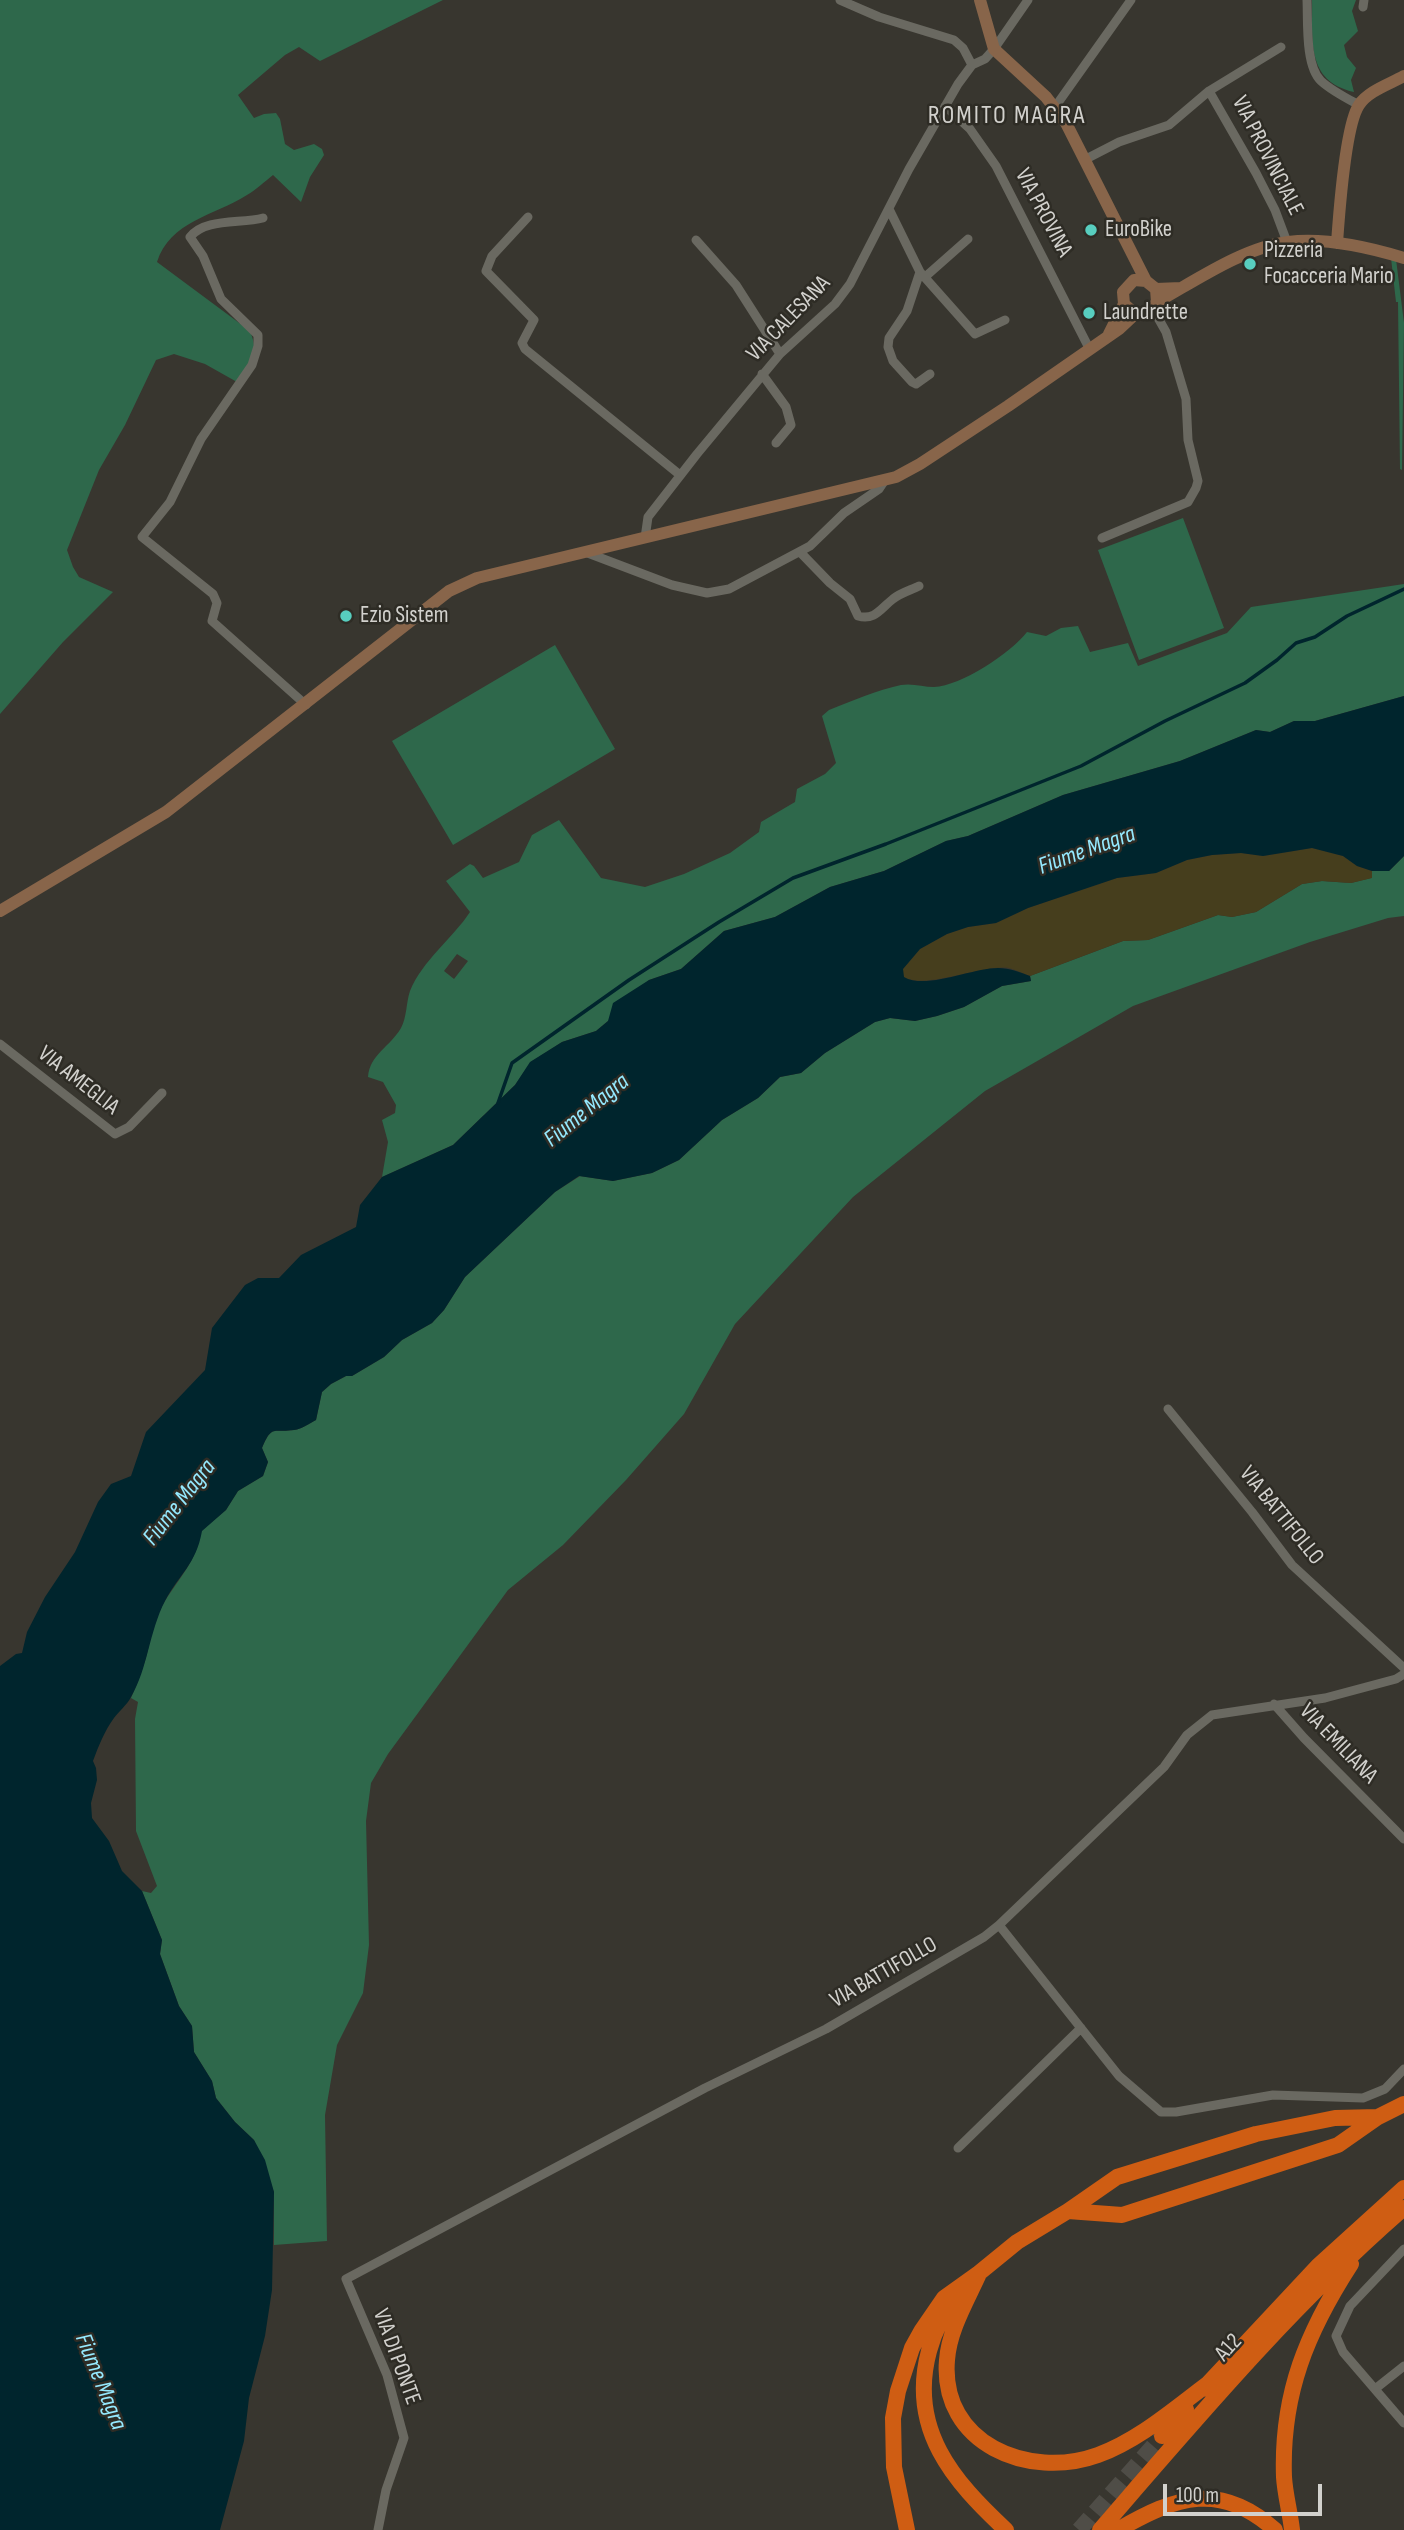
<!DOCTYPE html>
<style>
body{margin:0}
#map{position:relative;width:1404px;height:2530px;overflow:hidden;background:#38362f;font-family:"Sofia Sans Condensed",sans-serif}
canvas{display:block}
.scale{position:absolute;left:1163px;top:2484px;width:159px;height:32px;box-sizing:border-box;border:4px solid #d2d1cd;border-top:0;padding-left:9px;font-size:21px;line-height:24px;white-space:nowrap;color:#d2d1cd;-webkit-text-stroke:5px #2e2c25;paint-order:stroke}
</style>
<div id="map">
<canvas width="1404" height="2530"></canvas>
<div class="scale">100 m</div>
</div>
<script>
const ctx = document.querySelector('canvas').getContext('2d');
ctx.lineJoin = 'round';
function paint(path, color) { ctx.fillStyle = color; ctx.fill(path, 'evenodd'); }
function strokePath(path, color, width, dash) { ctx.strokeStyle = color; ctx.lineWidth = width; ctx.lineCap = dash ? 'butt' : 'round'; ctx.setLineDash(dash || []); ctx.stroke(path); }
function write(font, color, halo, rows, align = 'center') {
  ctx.font = font + ' "Sofia Sans Condensed",sans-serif'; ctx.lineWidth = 5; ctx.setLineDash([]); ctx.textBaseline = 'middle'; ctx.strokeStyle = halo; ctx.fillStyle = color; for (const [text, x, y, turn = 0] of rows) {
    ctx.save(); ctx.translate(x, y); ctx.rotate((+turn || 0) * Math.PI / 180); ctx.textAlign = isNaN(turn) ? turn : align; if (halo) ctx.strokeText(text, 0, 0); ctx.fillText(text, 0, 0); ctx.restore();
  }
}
paint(new Path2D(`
 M0 0H443L320 61 299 47 285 55 238 95 254 118 264 114 276 113 280 119 285 144 294 150 314 144 322 149 324 155 310 177 301 202 273 175C264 182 256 190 247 195 214 216 170 221 157 262L250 331C260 356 252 362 237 382L205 364 174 354 156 360 125 425 99 470 67 550 73 567 79 577 113 592 63 642 0 714Z
 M1312 0H1356L1352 11 1358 31 1344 45 1347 57 1356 68 1351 80 1354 92C1305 81 1313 39 1312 0Z
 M1391 258 1396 259 1404 323 1402 470 1400 469 1398 302H1396Z
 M1183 518 1224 628 1139 660 1098 550Z
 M1404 584V696L1315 721H1294L1270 732 1256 730 1180 761 1063 795 968 836 946 841 884 871 830 887 775 917 724 931 681 969 649 980 608 1021 596 1031 562 1042 531 1062 515 1085 453 1145 382 1177 388 1142 382 1120 395 1113 396 1105 383 1082 368 1077C370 1054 390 1047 401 1028 407 1017 406 1003 410 991 422 961 453 938 470 912L446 881 470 864 474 866 483 878 519 862 532 835 559 820 601 878 645 887 684 874 730 853 759 832 761 822 795 802 797 789 825 774 836 763 822 716 829 710C852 701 877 690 901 685 913 683 923 687 934 687 961 686 1011 653 1027 632L1046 636 1061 628 1078 626 1090 652 1128 643 1138 666 1227 633 1251 607ZM457 954 468 961 454 979 444 971Z
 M555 645 615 749 453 845 392 741Z
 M1404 856V916L1388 918 1310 942 1133 1006 985 1091 853 1197 735 1324 684 1414 626 1480 563 1545 508 1590 388 1754 371 1783 366 1821 369 1945 363 1993 337 2045 325 2115 327 2241 274 2245V2192L254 2140 235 2122 216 2098 212 2081 194 2052 192 2026 179 2006 160 1954 162 1940 142 1891 151 1893 157 1886 136 1831 135 1719 138 1702 131 1698C136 1686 141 1674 145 1661 149 1648 151 1632 156 1619 169 1586 196 1568 201 1531L226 1510 238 1491 263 1476 268 1462 262 1448C272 1424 273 1433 294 1430 302 1429 310 1423 316 1420L322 1392 331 1384 346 1376H352L384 1357 402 1340 432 1323 444 1310 465 1277 555 1192 580 1176 613 1181 652 1173 679 1160 722 1120 758 1098 780 1077 801 1073 825 1053 875 1022 890 1018 915 1021 937 1016 964 1007 1002 986 1031 981 1030 976 1123 941 1148 940 1218 915 1232 917 1256 912 1302 884 1322 881 1351 883 1371 878 1372 871H1389Z`), '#2e684b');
paint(new Path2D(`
 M1312 848 1343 856 1357 866 1372 871V878L1351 883 1322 881 1302 884 1256 912 1232 917 1218 915 1148 940 1123 941 1030 976C1024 974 1016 970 1009 968 983 964 927 990 903 977V969L920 949 947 934 968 927 996 923 1028 908 1117 878 1156 873 1187 860 1212 855 1241 853 1263 856Z`), '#463e1d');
paint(new Path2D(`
 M1404 696V856L1389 871H1372L1357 866 1343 856 1312 848 1263 856 1241 853 1212 855 1187 860 1156 873 1117 878 1028 908 996 923 968 927 947 934 920 949 903 969 904 977C926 990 972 968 998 968 1010 968 1019 972 1030 976L1031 981 1002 986 964 1007 937 1016 915 1021 890 1018 875 1022 825 1053 801 1073 780 1077 758 1098 722 1120 679 1160 652 1173 613 1181 579 1176 555 1192 465 1277 444 1310 432 1323 402 1340 384 1357 352 1376H346L331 1384 322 1392 316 1420C310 1423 302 1429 294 1430 273 1433 272 1424 262 1448L268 1462 263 1476 238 1491 226 1510 202 1531C196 1565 179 1574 165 1601 149 1632 148 1668 131 1697 127 1705 119 1711 114 1718 105 1730 98 1747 93 1761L96 1768 97 1780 91 1803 92 1818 109 1841 122 1871 142 1891 162 1940 160 1954 179 2006 192 2026 194 2052 212 2081 216 2098 235 2122 254 2140 265 2160 274 2192 272 2290 265 2336 249 2398 244 2441 220 2530H0V1666L16 1654 22 1653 27 1632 45 1597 75 1552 98 1502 111 1484 131 1476 146 1432 205 1370 212 1328 245 1285 258 1278H279L301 1255 356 1227 360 1205 382 1177 453 1145 515 1085 530 1062 562 1042 596 1031 608 1021 613 1003 649 980 681 969 724 931 775 917 830 887 884 871 946 841 968 836 1063 795 1180 761 1256 730 1270 732 1294 721H1315Z`), '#00252d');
strokePath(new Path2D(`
 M498 1103 512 1063 629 980 719 922 793 878 886 844 1081 766 1165 721 1245 683 1277 660 1296 643 1315 637 1347 616 1404 589`), '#00252d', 3.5);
strokePath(new Path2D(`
 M1079 2530 1162 2436`), '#4f4d47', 16, [16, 8]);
strokePath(new Path2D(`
 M840 0 879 17 954 40 963 48 972 65
 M1307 0C1308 21 1305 66 1321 81 1332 91 1346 98 1359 105
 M1363 7 1364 0
 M1209 91 1256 173 1275 210 1287 242
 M945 106 970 129 996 166 1090 350
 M1055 107 1131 0
 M1086 159 1119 142 1169 125 1209 91 1281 47
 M889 209 920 272 975 334 1005 320
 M528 217 492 256 486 271 534 320 522 343 525 349 680 475
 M263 218C240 224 205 218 190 237L203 256 221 299 258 335V346L252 365 201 439 170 502 142 537 213 594 217 603 212 621 306 705
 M696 240 736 285 780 354
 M920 272 907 311 889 338 888 347 893 361 912 382 916 384 930 374
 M925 277 968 239
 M762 374 786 407 791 425 776 443
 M645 538 648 517 697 454 780 354 835 304 850 284 909 169 958 84 972 65 985 59 994 49 1028 0
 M1102 538 1188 502 1196 488 1198 481 1188 440 1186 399 1166 332 1153 309
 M585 552 672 585 707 593 729 589 810 546 844 513 879 489 885 480
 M800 552 830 583 850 599 858 616C875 621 881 608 893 599 900 593 911 590 919 586
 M0 1044 115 1134 129 1127 162 1093
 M1168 1409 1252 1512 1292 1565 1404 1668
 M1274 1704 1304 1738 1404 1839
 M999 1925 1119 2076 1161 2112H1176L1273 2095 1363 2098 1385 2089 1404 2069
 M958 2148 1081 2028
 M1404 2249 1350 2306 1336 2336 1343 2352 1404 2423
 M1375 2389 1404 2366
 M378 2530 386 2490 404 2438 387 2375 346 2279 705 2088 826 2029 984 1937 999 1925 1164 1767 1187 1735 1212 1715 1325 1698 1396 1679 1404 1674`), '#6a6961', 9);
strokePath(new Path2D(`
 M980 0 994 49 1046 97 1066 123 1146 281
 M1337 243C1339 215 1345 126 1359 105 1368 91 1390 84 1404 76
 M1156 289 1157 302 1149 312 1135 314 1124 304 1123 292 1134 280 1146 281 1156 289 1181 288
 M1157 302C1195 281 1244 247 1288 242 1326 237 1368 247 1404 258
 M1109 334 1124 304
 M0 911 166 812 449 591 477 578 896 477 920 464 1008 406 1119 329 1135 314`), '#88654a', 12);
strokePath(new Path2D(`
 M1068 2211 1122 2215 1338 2145 1378 2117 1404 2104
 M978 2276C966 2302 949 2331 947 2360 940 2444 1029 2480 1098 2455 1139 2440 1174 2409 1209 2383
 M956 2298C943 2313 934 2333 929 2351 908 2429 953 2481 1006 2530
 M1203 2389 1318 2266 1404 2188
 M1162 2436 1186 2409
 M907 2530 894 2467 893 2418 898 2391 912 2348 922 2330 944 2298 979 2273 1017 2242 1068 2211 1117 2177 1256 2134 1335 2118 1378 2117
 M1100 2530C1197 2418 1292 2305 1404 2208
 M1118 2530C1176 2496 1221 2481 1275 2530
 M1292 2530C1290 2512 1285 2494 1284 2477 1281 2394 1307 2332 1351 2264`), '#cf5d13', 16);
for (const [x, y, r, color] of [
 [1091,230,7,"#58cebf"],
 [1250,264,7,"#58cebf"],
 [1089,313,7,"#58cebf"],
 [346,616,7,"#58cebf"]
]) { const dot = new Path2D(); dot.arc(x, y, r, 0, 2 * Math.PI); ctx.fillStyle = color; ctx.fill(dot); strokePath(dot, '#2e2c25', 2.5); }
write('23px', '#d2d1cd', '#2e2c25', [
 ["VIA PROVINCIALE",1267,156,63],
 ["VIA PROVINA",1043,213,62],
 ["VIA CALESANA",789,319,-46],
 ["VIA AMEGLIA",78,1081,38],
 ["VIA BATTIFOLLO",1281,1516,51],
 ["VIA EMILIANA",1338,1744,46],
 ["VIA BATTIFOLLO",884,1973,-30],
 ["A12",1229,2348,-48],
 ["VIA DI PONTE",396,2357,70]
]);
write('23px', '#d2d1cd', '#2e2c25', [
 ["EuroBike",1105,230],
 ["Pizzeria",1264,251],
 ["Focacceria Mario",1264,277],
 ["Laundrette",1103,313],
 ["Ezio Sistem",360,616]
], 'left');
write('italic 24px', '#95e9fe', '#2e2c25', [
 ["Fiume Magra",1087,851,-20],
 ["Fiume Magra",587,1111,-39],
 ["Fiume Magra",180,1503,-52],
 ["Fiume Magra",100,2382,68]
]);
ctx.letterSpacing = '2px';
write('26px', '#d2d1cd', '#2e2c25', [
 ["ROMITO MAGRA",1007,116]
]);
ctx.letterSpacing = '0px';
</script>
